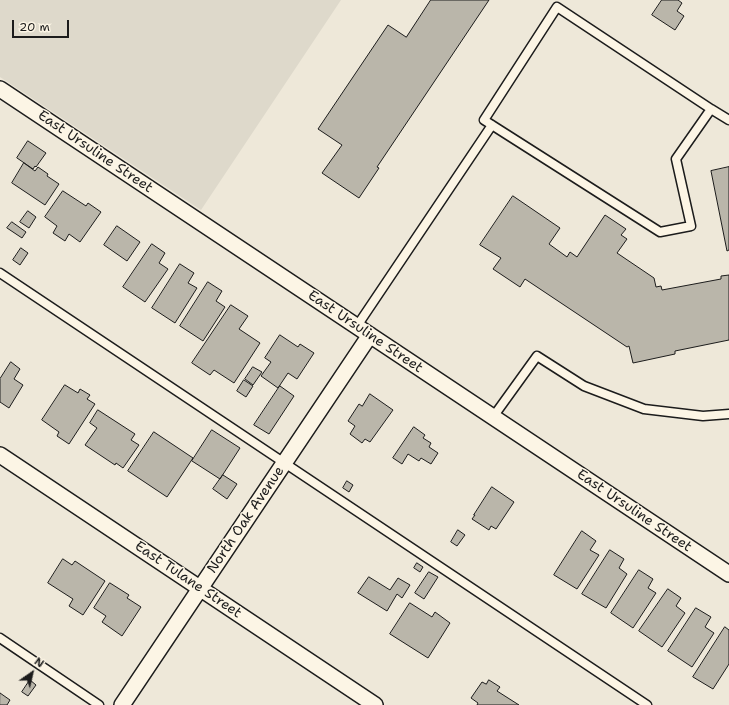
<!DOCTYPE html>
<style>
body{margin:0}
#map{position:relative;width:729px;height:705px;overflow:hidden;background:#eee8d9;font-family:"Shantell Sans",sans-serif}
canvas{display:block}
.north{position:absolute;left:12px;top:653px;width:40px;height:40px;-webkit-text-stroke:3px #fcf5e5;paint-order:stroke;rotate:34deg;font-size:11px;font-weight:700;line-height:16px;text-align:center;color:#1c1c1c}
.north::after{content:'';display:block;margin:auto;width:14px;height:18px;background:#1c1c1c;clip-path:polygon(50% 0,100% 100%,50% 72%,0 100%)}
.scale{position:absolute;left:12px;top:20px;width:57px;height:18px;box-sizing:border-box;border:2px solid #1c1c1c;border-top:0;padding-left:5px;font-size:12px;line-height:14px;white-space:nowrap;color:#1c1c1c;-webkit-text-stroke:3px #fcf5e5;paint-order:stroke}
</style>
<div id="map">
<canvas width="729" height="705"></canvas>
<div class="north">N</div>
<div class="scale">20 m</div>
</div>
<script>
const ctx = document.querySelector('canvas').getContext('2d');
ctx.lineJoin = 'round';
function paint(path, color) { ctx.fillStyle = color; ctx.fill(path, 'evenodd'); }
function strokePath(path, color, width, dash) { ctx.strokeStyle = color; ctx.lineWidth = width; ctx.lineCap = dash ? 'butt' : 'round'; ctx.setLineDash(dash || []); ctx.stroke(path); }
function write(font, color, halo, rows, align = 'center') {
  ctx.font = font + ' "Shantell Sans",sans-serif'; ctx.lineWidth = 3; ctx.setLineDash([]); ctx.textBaseline = 'middle'; ctx.strokeStyle = halo; ctx.fillStyle = color; for (const [text, x, y, turn = 0] of rows) {
    ctx.save(); ctx.translate(x, y); ctx.rotate((+turn || 0) * Math.PI / 180); ctx.textAlign = isNaN(turn) ? turn : align; if (halo) ctx.strokeText(text, 0, 0); ctx.fillText(text, 0, 0); ctx.restore();
  }
}
paint(new Path2D(`
 M0 0H341L201 210 0 77Z`), '#ded9cb');
const building = new Path2D(`
 M431 0H489L377 167 379 168 359 198 322 173 342 145 318 129 388 25 406 37Z
 M662 0H678L682 3 677 11 684 16 675 30 652 15Z
 M28 141 46 153 36 167 35 166 33 169 17 158Z
 M24 163 35 171 38 167 48 174 47 176 59 184 45 205 12 183Z
 M729 167V250L727 251 711 171Z
 M63 191 86 206 88 203 101 212 80 242 69 234 65 241 53 233 57 226 45 217Z
 M513 196 560 228 549 244 567 257 570 252 577 257 605 215 626 229 621 235 627 239 617 253 654 278 656 287 661 286 662 290 721 279V276L729 275V340L675 351V354L633 363 629 346 627 347 525 279 520 287 493 269 501 258 480 245Z
 M28 211 36 217 29 228 20 222Z
 M12 222 26 232 22 238 7 228Z
 M117 226 140 242 127 261 104 245Z
 M152 244 165 253 159 263 168 269 145 302 123 287Z
 M21 248 28 253 20 265 13 260Z
 M180 264 194 273 188 283 197 288 175 323 152 308Z
 M208 282 222 291 216 301 225 307 203 341 180 326Z
 M231 305 248 316 239 329 260 343 234 383 214 370 210 375 192 363Z
 M280 335 298 347 300 344 314 353 297 379 288 373 278 388 261 376 271 362 265 358Z
 M11 362 20 369 14 379 23 385 9 408 0 402V379Z
 M253 367 262 372 253 385 245 379Z
 M244 380 253 386 246 397 237 391Z
 M65 385 78 393 80 389 90 395 87 399 95 404 69 444 57 436 59 432 42 420Z
 M280 386 294 396 269 434 254 425Z
 M370 394 393 410 370 442 365 439 362 443 350 434 355 426 348 421 359 404 362 406Z
 M98 410 135 434 131 440 139 445 123 468 116 463 115 465 85 445 97 428 90 423Z
 M414 427 425 435 423 438 431 443 429 447 438 453 431 464 421 458 419 461 408 454 402 464 393 458Z
 M212 430 240 448 220 479 192 461Z
 M154 432 193 458 167 497 128 471Z
 M223 475 237 484 227 499 213 489Z
 M347 481 353 485 349 492 343 488Z
 M492 487 514 502 496 529 491 526 489 530 472 519 475 515H474Z
 M458 530 465 535 457 546 451 542Z
 M582 531 596 541 590 550 599 555 577 589 554 575Z
 M610 550 624 559 619 568 627 574 606 608 582 594Z
 M63 559 72 565 75 561 105 581 83 615 69 606 73 599 48 583Z
 M417 563 423 567 420 572 414 568Z
 M639 570 653 579 648 588 656 593 633 628 611 613Z
 M429 572 438 577 424 599 415 593Z
 M369 577 390 590 398 578 410 585 402 598 397 594 387 611 358 593Z
 M110 583 129 595 127 598 141 607 122 636 102 622 106 616 94 608Z
 M668 589 681 598 676 606 685 613 662 647 639 631Z
 M410 603 432 617 435 612 450 623 428 658 390 634Z
 M696 608 711 617 705 627 714 633 692 667 668 651Z
 M725 627 729 630V664L713 689 693 677Z
 M30 680 36 685 28 696 22 692Z
 M489 680 500 687 497 691 519 705H477L478 703 471 698 482 682 486 684Z
 M0 693 10 700 7 705H0Z`);
paint(building, '#bab6aa');
strokePath(building, '#1c1c1c', 1);
const service = new Path2D(`
 M711 109 676 159 691 226 660 232 484 120 557 7 711 109 729 120
 M0 273 647 705
 M357 326 492 125
 M493 417 537 356 584 386 644 409 703 416 729 414
 M0 638 99 705`);
const minor = new Path2D(`
 M0 89 729 574
 M0 455 375 705
 M122 705 370 335`);
strokePath(service, '#1c1c1c', 11);
strokePath(minor, '#1c1c1c', 18);
strokePath(service, '#fcf5e5', 8);
strokePath(minor, '#fcf5e5', 15);
write('14px', '#1c1c1c', '#fcf5e5', [
 ["East Ursuline Street",95,152,34],
 ["East Ursuline Street",365,332,34],
 ["East Ursuline Street",634,511,34],
 ["North Oak Avenue",246,520,-56],
 ["East Tulane Street",188,580,34]
]);
</script>
